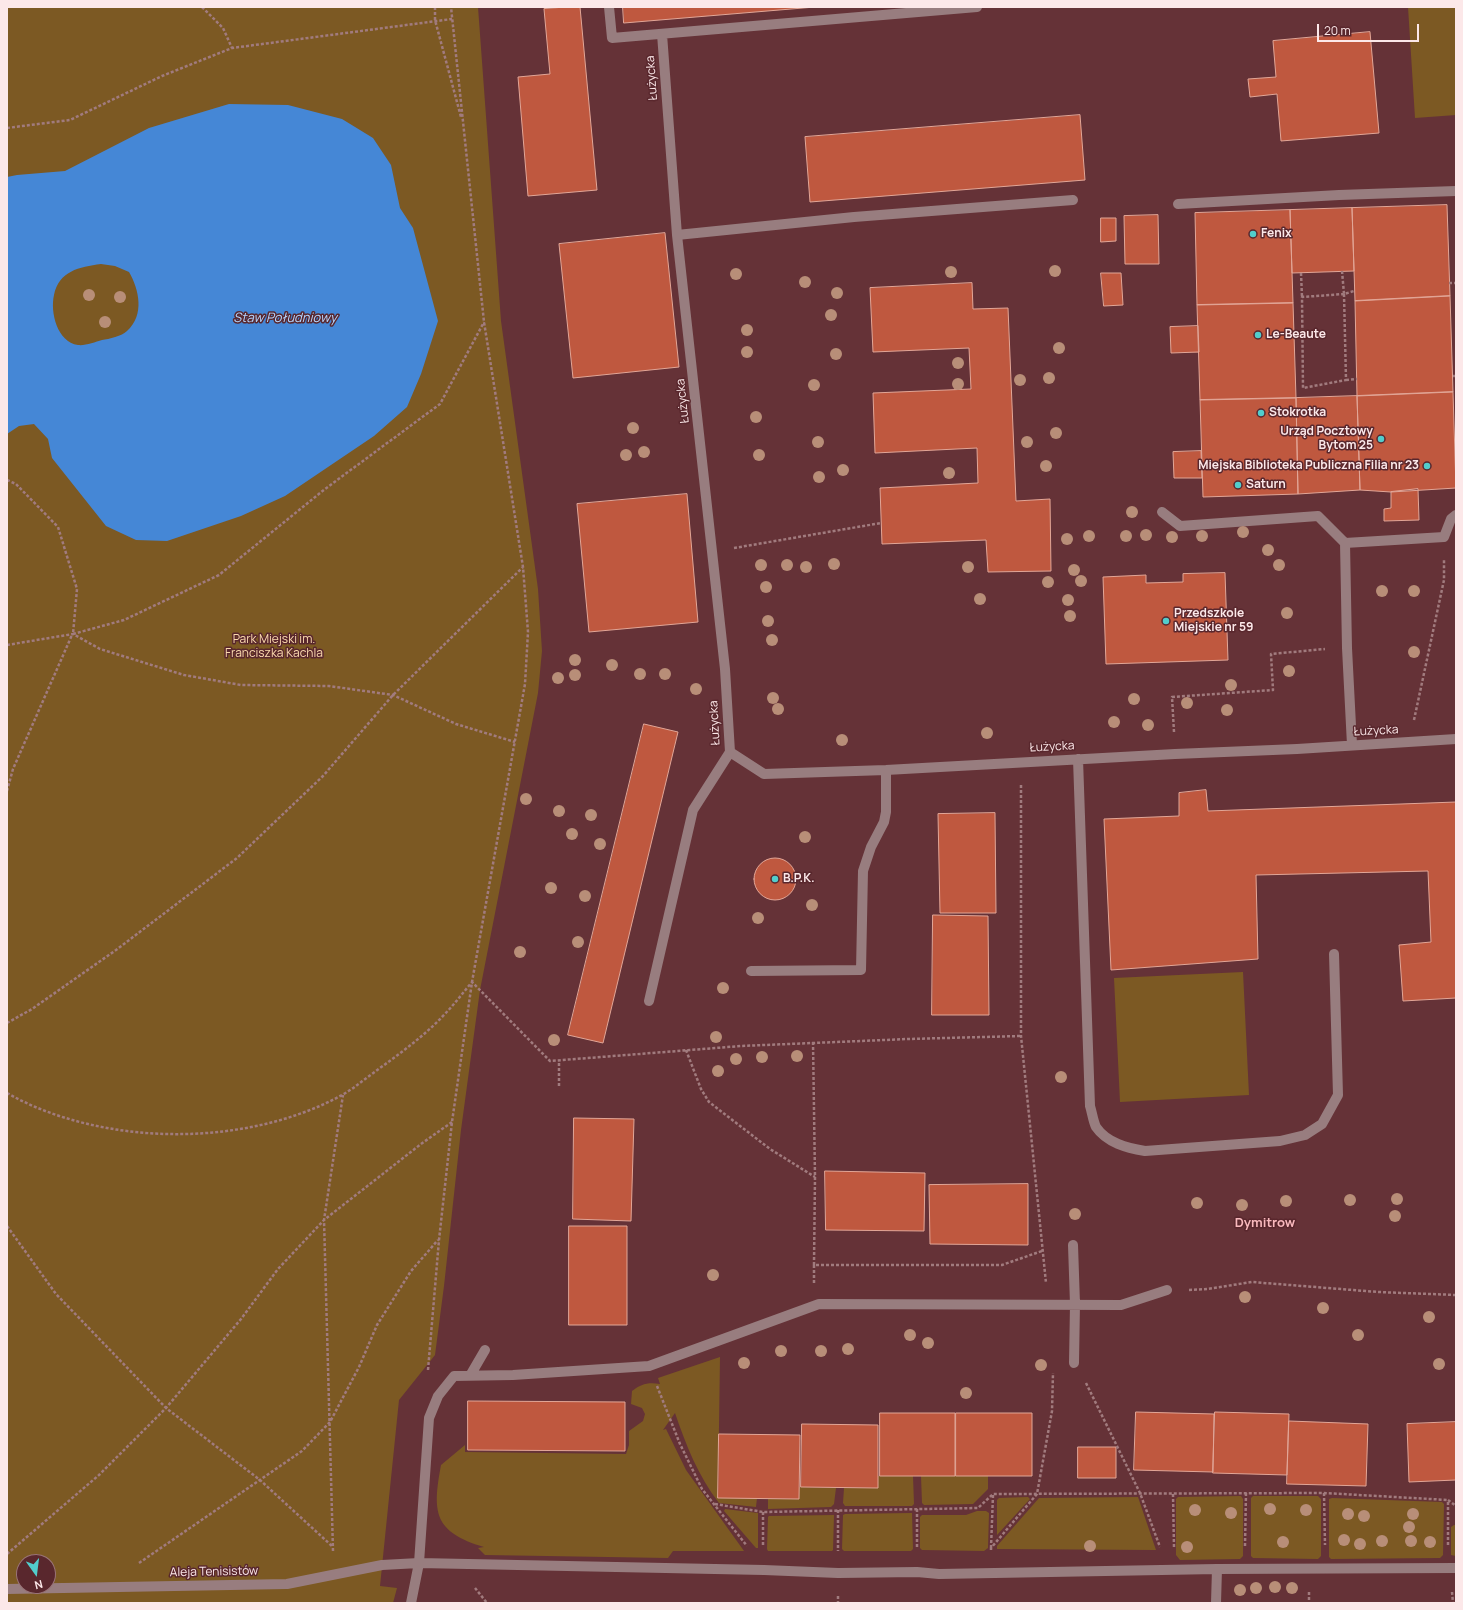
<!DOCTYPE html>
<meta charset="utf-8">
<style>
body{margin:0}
#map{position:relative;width:1463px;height:1610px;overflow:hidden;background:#653237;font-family:Manrope,sans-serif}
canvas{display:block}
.frame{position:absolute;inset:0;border:8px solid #fce8e9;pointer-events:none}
.north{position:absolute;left:16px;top:1554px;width:40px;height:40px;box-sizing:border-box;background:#59272d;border:1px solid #9a7478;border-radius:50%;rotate:166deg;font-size:11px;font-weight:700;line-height:16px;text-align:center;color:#fce8e9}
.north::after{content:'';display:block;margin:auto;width:14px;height:18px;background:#52cdcc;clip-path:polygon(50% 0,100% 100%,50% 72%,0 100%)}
.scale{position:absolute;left:1317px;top:24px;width:102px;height:18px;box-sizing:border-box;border:2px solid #fce8e9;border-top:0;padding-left:5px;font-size:12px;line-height:14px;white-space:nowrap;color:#fce8e9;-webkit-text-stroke:3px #59272d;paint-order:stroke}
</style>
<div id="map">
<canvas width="1463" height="1610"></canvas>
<div class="frame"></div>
<div class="north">N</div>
<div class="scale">20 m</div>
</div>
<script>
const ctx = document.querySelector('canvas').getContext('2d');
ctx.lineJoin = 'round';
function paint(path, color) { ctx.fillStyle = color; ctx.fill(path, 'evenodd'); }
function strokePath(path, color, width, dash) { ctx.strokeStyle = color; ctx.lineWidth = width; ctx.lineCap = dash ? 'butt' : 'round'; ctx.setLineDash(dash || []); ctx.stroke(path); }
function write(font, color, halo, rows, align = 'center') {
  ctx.font = font + ' Manrope,sans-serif'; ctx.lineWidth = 3; ctx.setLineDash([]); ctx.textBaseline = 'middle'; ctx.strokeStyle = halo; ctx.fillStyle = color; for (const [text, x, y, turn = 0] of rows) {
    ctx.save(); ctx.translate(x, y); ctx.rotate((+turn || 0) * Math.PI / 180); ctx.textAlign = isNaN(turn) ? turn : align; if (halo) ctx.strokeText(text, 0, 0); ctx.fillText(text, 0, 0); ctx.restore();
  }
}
paint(new Path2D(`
 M7 7H478L501 321 538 589 542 651 538 693 480 990 461 1130 444 1286 435 1355 399 1400 380 1586 397 1588 393 1603H7ZM24 1562H48V1586H24Z
 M1408 7H1456V115L1415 118Z
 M1243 972 1249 1095 1120 1102 1114 978Z
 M720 1357 718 1498H757L756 1507 719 1503C698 1476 686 1445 675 1413L663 1430 666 1429 686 1470 744 1551H673L668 1558 485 1555 478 1548 484 1547C434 1532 432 1513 441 1465L465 1445V1452L626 1454 629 1445V1431L643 1421 645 1414 642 1408 631 1404 632 1391C641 1384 648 1382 660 1384L658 1378Z
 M878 1476H913L914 1504 912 1506H845L843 1503 844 1488H877Z
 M921 1476H988V1489L973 1504 924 1505 922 1503Z
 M799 1487 836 1488 834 1504 831 1507 768 1509V1499H799Z
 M1241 1496 1243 1499V1556L1240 1559 1180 1560 1176 1555V1499L1178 1497Z
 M1253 1496H1318L1321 1499V1556L1318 1559 1253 1558 1251 1556V1498Z
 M1028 1497 1030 1499 997 1535V1500L999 1498Z
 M1138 1497 1156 1550 997 1549V1546L1039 1498Z
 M1332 1498 1442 1502 1444 1504 1443 1555 1440 1558 1331 1559 1329 1557V1499Z
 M725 1509 758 1513V1548H756L724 1511Z
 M977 1511H986L989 1513 988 1548 984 1551 922 1550 920 1548V1517L922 1515H966Z
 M912 1513 913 1549 911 1551H844L842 1549 843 1515 845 1514Z
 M834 1515 833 1550 832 1551H768L767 1549 768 1517 769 1516Z
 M1454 1525H1456V1556L1451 1555V1527Z`), '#7c5923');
paint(new Path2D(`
 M229 104 288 105 342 119 373 138 391 165 400 208 413 228 438 321 421 374 407 407 374 436 285 496 241 516 167 541 136 540 106 526 52 458 48 439 34 424 19 426 7 434V177L17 175 65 171 149 128ZM101 264 115 266 129 272C139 289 145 315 127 331 122 336 109 339 102 340 95 342 85 346 78 345 57 342 50 312 54 295 59 271 79 267 101 264Z`), '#4587d6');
const building = new Path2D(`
 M566 7H580L597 190 528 196 518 77 550 74 544 9Z
 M623 7H815L624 23Z
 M1370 32 1379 133 1281 141 1277 94 1250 97 1248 79 1276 77 1273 41Z
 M1080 115 1085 180 810 202 805 137Z
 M1447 205 1450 296 1355 301 1352 208Z
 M1352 208 1354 271 1292 273 1290 210Z
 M1290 210 1293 303 1197 305 1195 213Z
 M1158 215 1159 264H1125L1124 216Z
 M1101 218H1116V241L1101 242Z
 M665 233 679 367 573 378 559 244Z
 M1101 273H1121L1123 305 1104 306Z
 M972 283 973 309 1008 308 1016 501 1050 499 1051 571 988 572 986 540 882 544 880 488 978 483 977 448 875 453 873 393 971 389 969 348 873 352 870 288Z
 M1450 296 1453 392 1357 396 1355 301Z
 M1293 303 1296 398 1200 400 1197 305Z
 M1198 326 1199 352 1171 353 1170 327Z
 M1453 392 1456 488 1391 492 1360 490 1357 396Z
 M1357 396 1360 490 1298 494 1296 398Z
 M1296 398 1298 494 1203 497 1200 400Z
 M1201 451 1202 478H1174L1173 452Z
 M1418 489 1419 520 1384 521V509L1391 508V492Z
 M687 494 698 622 589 632 577 504Z
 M1225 573 1228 660 1106 664 1103 577 1146 575V583L1183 582V574Z
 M644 724 678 732 603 1043 568 1035Z
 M1206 790 1208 811 1456 802V998L1403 1001 1399 945 1431 942 1428 871 1256 875 1258 959 1111 970 1104 819 1179 816V793Z
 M995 813 996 913H940L938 814Z
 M754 879a21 21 0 1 1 42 0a21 21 0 1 1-42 0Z
 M933 915 988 916 989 1015H932Z
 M574 1118 634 1119 631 1221 573 1219Z
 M825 1171 925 1173 924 1231 826 1230Z
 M1028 1184V1245L930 1244 929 1185Z
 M569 1226H627V1325H569Z
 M468 1401 625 1402V1451L468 1450Z
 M1136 1412 1214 1414 1213 1472 1134 1470Z
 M1215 1412 1289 1414 1287 1475 1213 1473Z
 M880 1413H955V1476H880Z
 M956 1413H1032V1476H956Z
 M1289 1421 1368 1424 1366 1486 1287 1484Z
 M1456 1422V1480L1409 1482 1407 1424Z
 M802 1424 878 1425V1488L801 1487Z
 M719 1434 800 1435 799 1499 718 1498Z
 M1078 1447H1116V1478H1078Z`);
paint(building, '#bf583f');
strokePath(building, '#e2a697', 1);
strokePath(new Path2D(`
 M202 7 223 28 232 48
 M435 7V20L461 117
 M7 128 70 120 162 76 232 48 452 19
 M1342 271 1344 294 1354 291
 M1301 273 1302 297
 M1449 283H1456
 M1344 294 1346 380 1303 388 1302 297Z
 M1453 376H1456
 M1346 380 1357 379
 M7 480 16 484 58 527 77 589 73 634 124 620 219 575 325 489 440 404 484 322
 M734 548 881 523
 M7 645 73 634 100 649 184 675 241 685 329 686 393 695 456 724 515 742
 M1414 720 1444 580V560
 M1174 732 1172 697 1273 690 1271 654 1325 649
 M1021 785V1036L1046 1283
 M7 791 13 769 72 635
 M7 1023 32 1009 116 950 237 858 323 776 393 695 523 567
 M813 1042 815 1177 814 1265
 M686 1050 701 1089 709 1102 770 1149 815 1177
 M559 1086V1060
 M7 1093C102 1147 246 1148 342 1095 353 1089 362 1081 372 1074 396 1056 421 1039 442 1017 453 1006 462 994 472 982L550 1061 741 1046 908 1039 1021 1036
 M7 1226 56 1294 166 1408 260 1480 333 1547
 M814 1283V1265H1002L1042 1251
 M1189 1290 1207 1289 1252 1282 1378 1292 1456 1295
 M428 1370 439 1240 452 1122 472 982 525 684 528 632 523 567 484 322 451 7
 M1086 1383 1140 1493 1160 1547
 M657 1386 680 1444 702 1489 747 1546
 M1324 1493 1325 1545
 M1173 1494 1174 1547
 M715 1504 763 1512 978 1508 993 1494 1324 1493 1448 1500
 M917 1509V1548
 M838 1510V1551
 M763 1512V1547
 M1448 1545V1500L1456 1506
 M1245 1546 1246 1493
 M991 1548 993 1495
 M991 1550V1548L1037 1494 1052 1411 1053 1373
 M333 1551 324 1220 343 1095
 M7 1554 99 1475 166 1408 241 1319 278 1269 324 1220 421 1144 452 1122
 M139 1563 302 1451 330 1422 359 1367 377 1325 411 1271 438 1240
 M475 1588 487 1603
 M1309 1592V1603
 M1452 1592 1453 1603
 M838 1596V1603`), '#a17b7e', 2.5, [3, 2]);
strokePath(new Path2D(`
 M609 7 612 38 977 7
 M662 34 677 235 725 669 730 752 764 774 886 770 1175 754 1297 749 1456 739
 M1178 204 1339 195 1456 191
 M677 235 854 217 1073 200
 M1162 512 1180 526 1318 516 1345 543
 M1352 745 1347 648 1345 543 1444 537 1451 519 1456 515
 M1078 759 1090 1106C1092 1112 1093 1121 1096 1127 1107 1143 1127 1148 1145 1151L1280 1141 1305 1135 1322 1124 1338 1095 1334 954
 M751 971 861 970 863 871 871 847 884 822 886 812V770
 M649 1001 693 810 730 752
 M1073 1245 1075 1304 1074 1363
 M471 1374 485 1350
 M7 1589 287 1584 382 1565 419 1563 764 1570 838 1573 917 1572 939 1574 1217 1569 1456 1568
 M411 1603 419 1563 429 1418 438 1396 454 1376 513 1375 649 1366 819 1304 1121 1305 1167 1290
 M1216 1603 1217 1569`), '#987d7f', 10);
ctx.fillStyle = '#b88e78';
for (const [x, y] of [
 [1055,271],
 [951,272],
 [736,274],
 [805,282],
 [837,293],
 [89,295],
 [120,297],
 [831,315],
 [105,322],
 [747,330],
 [1059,348],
 [747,352],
 [836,354],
 [958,363],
 [1049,378],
 [1020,380],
 [958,384],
 [814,385],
 [756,417],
 [633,428],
 [1056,433],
 [818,442],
 [1027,442],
 [644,452],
 [626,455],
 [759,455],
 [1046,466],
 [843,470],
 [949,473],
 [819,477],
 [1132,512],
 [1243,532],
 [1146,535],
 [1089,536],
 [1126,536],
 [1202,536],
 [1172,537],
 [1067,539],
 [1268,550],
 [834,564],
 [761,565],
 [787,565],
 [1279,565],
 [806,567],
 [968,567],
 [1074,570],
 [1081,581],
 [1048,582],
 [766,587],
 [1382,591],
 [1414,591],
 [980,599],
 [1068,600],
 [1287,613],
 [1070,616],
 [768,621],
 [772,640],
 [1414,652],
 [575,660],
 [612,665],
 [1289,671],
 [640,674],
 [665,674],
 [575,675],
 [558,678],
 [1231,685],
 [696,689],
 [773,698],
 [1134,699],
 [1187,703],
 [778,709],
 [1227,710],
 [1114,722],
 [1148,725],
 [987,733],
 [842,740],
 [526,799],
 [559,811],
 [591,815],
 [572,834],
 [805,837],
 [600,844],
 [551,888],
 [585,896],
 [812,905],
 [758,918],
 [578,942],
 [520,952],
 [723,988],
 [716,1037],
 [554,1040],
 [797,1056],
 [762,1057],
 [736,1059],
 [718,1071],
 [1061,1077],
 [1397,1199],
 [1350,1200],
 [1286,1201],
 [1197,1203],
 [1242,1205],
 [1075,1214],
 [1395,1216],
 [713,1275],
 [1245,1297],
 [1323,1308],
 [1429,1317],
 [910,1335],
 [1358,1335],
 [928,1343],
 [848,1349],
 [781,1351],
 [821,1351],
 [744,1363],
 [1439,1364],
 [1041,1365],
 [966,1393],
 [1270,1509],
 [1195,1510],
 [1306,1510],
 [1231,1513],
 [1348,1514],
 [1413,1514],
 [1364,1516],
 [1409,1527],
 [1344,1540],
 [1382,1541],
 [1411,1541],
 [1283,1542],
 [1430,1542],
 [1360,1544],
 [1090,1546],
 [1187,1547],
 [1275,1587],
 [1256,1588],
 [1292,1588],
 [1240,1590]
]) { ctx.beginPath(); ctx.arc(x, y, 6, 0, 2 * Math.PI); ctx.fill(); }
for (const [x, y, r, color] of [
 [1253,234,4,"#52cdcc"],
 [1258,335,4,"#52cdcc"],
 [1261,413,4,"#52cdcc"],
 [1381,439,4,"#52cdcc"],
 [1427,466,4,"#52cdcc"],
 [1238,485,4,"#52cdcc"],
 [1166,621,4,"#52cdcc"],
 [775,879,4,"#52cdcc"]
]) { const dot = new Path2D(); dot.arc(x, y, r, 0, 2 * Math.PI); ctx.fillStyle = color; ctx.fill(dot); strokePath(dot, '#59272d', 1.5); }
write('12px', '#fce8e9', '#59272d', [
 ["Łużycka",652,78,-94],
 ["Łużycka",683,401,-96],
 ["Łużycka",715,723,-93],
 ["Łużycka",1376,731,-3],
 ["Łużycka",1052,747,-3],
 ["Aleja Tenisistów",214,1572,-1]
]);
write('bold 12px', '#fce8e9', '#59272d', [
 ["Fenix",1261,234],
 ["Le-Beaute",1266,335],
 ["Stokrotka",1269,413],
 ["Urząd Pocztowy",1373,432,"right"],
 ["Bytom 25",1373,446,"right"],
 ["Miejska Biblioteka Publiczna Filia nr 23",1419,466,"right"],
 ["Saturn",1246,485],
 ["Przedszkole",1174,614],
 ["Miejskie nr 59",1174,628],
 ["B.P.K.",783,879]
], 'left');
write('12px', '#fbdaae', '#59272d', [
 ["Park Miejski im.",274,640],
 ["Franciszka Kachla",274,654]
]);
write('italic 13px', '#b5d6ff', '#59272d', [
 ["Staw Południowy",285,318]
]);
write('bold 13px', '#f9b9bd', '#59272d', [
 ["Dymitrow",1265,1223]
]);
</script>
